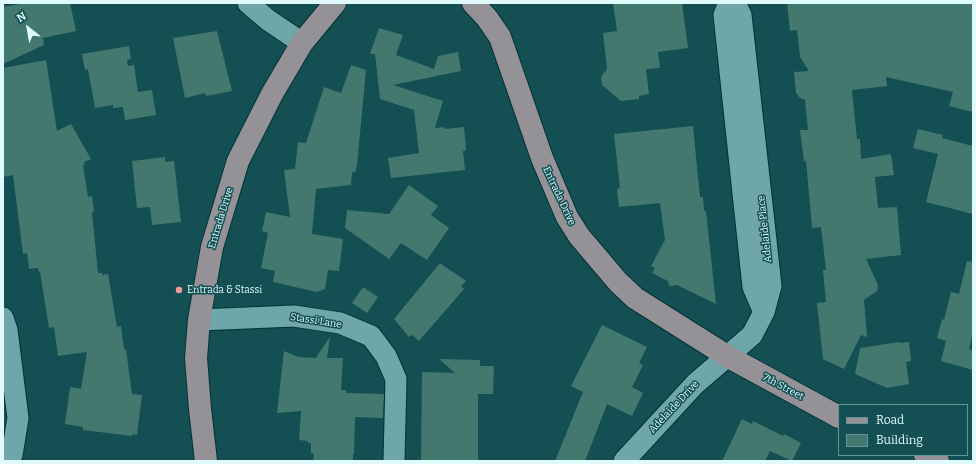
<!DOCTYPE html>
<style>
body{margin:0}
#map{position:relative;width:976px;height:464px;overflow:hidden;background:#134f53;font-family:Bitter,serif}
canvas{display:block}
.frame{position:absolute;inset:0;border:4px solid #dffbfd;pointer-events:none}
.legend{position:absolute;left:838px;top:404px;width:130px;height:52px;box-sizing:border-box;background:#134f53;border:1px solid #659497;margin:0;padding:5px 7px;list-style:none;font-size:12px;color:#dffbfd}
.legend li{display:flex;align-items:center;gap:8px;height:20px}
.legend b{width:20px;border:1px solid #659497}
.north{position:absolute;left:8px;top:8px;width:40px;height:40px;-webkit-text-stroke:3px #134f53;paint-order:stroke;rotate:329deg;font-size:11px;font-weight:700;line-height:16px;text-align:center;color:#dffbfd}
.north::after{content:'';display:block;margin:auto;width:14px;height:18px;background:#dffbfd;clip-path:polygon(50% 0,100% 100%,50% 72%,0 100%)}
</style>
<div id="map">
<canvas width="976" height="464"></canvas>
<div class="frame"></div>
<ul class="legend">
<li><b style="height:5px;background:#949296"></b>Road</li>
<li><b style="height:11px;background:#43786f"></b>Building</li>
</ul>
<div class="north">N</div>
</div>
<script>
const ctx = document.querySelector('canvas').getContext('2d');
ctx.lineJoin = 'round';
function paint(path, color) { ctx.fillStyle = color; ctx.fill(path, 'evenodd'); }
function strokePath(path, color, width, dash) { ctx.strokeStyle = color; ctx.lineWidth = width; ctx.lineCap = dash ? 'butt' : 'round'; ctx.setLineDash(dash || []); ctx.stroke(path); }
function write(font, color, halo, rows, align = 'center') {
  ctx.font = font + ' Bitter,serif'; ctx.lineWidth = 3; ctx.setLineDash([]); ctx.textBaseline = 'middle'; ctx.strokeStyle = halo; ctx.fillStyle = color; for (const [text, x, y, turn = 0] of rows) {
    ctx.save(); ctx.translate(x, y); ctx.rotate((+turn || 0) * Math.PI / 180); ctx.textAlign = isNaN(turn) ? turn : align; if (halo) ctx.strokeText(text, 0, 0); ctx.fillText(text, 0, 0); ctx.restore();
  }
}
paint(new Path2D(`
 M26 3H70L76 31 43 38 44 45 3 64V7Z
 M613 3H682L688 48 658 52 660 68 646 69 649 94 639 96V99L621 101 602 85 601 77 607 69 603 33 617 31Z
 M787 3H973V112L949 106 953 92 886 77 887 86 852 90 857 139H860L861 159 891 154 894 175 875 177 878 208 897 207 901 255 866 259 878 285 877 291 864 300 867 337 861 335 844 369 823 359 817 303 826 302 823 270H826L821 227 812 228 806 161H804L800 130H808L805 100 800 98 796 93 794 72 809 71 800 57 797 30 790 31Z
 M379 28 403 35 396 55 434 69 438 56 458 52 461 71 393 85 443 101 435 128 444 127 445 129 464 127 466 150 463 151 465 170 391 178 388 158 419 153 414 110 380 99 375 54H370Z
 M217 31 232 91 206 96 205 93 185 98 173 38Z
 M129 46 131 59 127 60 128 66 134 65 138 92 152 90 156 115 125 120 123 107 113 108V105L95 108 88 69 85 70 82 54Z
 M46 60 57 131 71 124 91 159 84 162 85 164 83 165 88 197 92 196 94 212H92L98 273H102V275L108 274 117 327 121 326 124 349H126L132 394 142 395 137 435 132 434V436L83 430V427L65 424 70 387 81 389 87 352 58 356 54 327 49 328 40 272H39L38 268 29 269 27 253 23 254 13 175 3 177V68Z
 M351 65 366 70 357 165 355 172H352L351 185 316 189 312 234 343 239 339 271 328 270 325 289 317 292 273 282 275 271 261 268 268 233 262 231 266 212 290 217 284 170 295 169 298 142 306 143 324 87 341 93Z
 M693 126 700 197H703L704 211H706L716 304 677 285 669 286 668 281 652 273 655 268 651 266 665 240 660 203 619 207 617 189 620 188 614 134Z
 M918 129 943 135 942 138 973 146V214L926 202 938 154 913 148Z
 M165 157V162L174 161 181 222 152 225 150 207 137 208 132 161Z
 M409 185 438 206 431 215 449 228 427 260 401 243 389 259 345 228 347 210 389 214Z
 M967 261 973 262V331L969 349 973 350V370L941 361 946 341 937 338 942 319 944 320 951 292 959 294Z
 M440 263 466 281 461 286 464 289 419 341 412 335 409 337 394 319Z
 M363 287 378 297 367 313 352 303Z
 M602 325 647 347 639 363 643 365 632 387 643 393 632 416 607 404 585 461H555L583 392 571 386Z
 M330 337 327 358H343L341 390H346V393L384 394 383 418 355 417 354 454H353V461H313L314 454 311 453V443H308V441L299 440 301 411 277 413 284 351 298 357 316 358 315 359Z
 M899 342 900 343 909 342 911 361 906 362 909 384 887 388 855 374 860 348Z
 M439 359 480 360V366H494L493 394H478V461H421L422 372 455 373Z
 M742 419 752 424 753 421 783 436 784 434 801 443 792 461 770 451 765 461H722Z`), '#43786f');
const street = new Path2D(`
 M248 3 268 20 302 43
 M729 3 724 15 753 287 764 312
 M3 318 7 330 18 418 12 455
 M199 320 294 316 340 323 371 336 386 356 396 379 394 461
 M624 461 695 384 752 335 764 312 771 286 741 15 735 3`);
const secondary = new Path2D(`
 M473 3 487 18 500 37 542 158 567 217 579 236 618 282 635 298 727 356 839 417
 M925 455 938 461
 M206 461 200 409 196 358 199 320 212 247 238 161 272 94 302 43 335 3`);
strokePath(street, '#043336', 23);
strokePath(secondary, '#043336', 24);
strokePath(street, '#6ea6aa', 21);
strokePath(secondary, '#949296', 22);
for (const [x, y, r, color] of [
 [179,290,4,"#f59b99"]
]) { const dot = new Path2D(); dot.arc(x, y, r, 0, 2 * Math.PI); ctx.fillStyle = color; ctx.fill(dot); strokePath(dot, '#134f53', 1.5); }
write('10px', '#dffbfd', '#134f53', [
 ["Entrada Drive",559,196,65],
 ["Entrada Drive",221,218,-73],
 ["Adelaide Place",765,229,-96],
 ["Stassi Lane",316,321,9],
 ["7th Street",783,387,28],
 ["Adelaide Drive",674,407,-47]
]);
write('10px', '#dffbfd', '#134f53', [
 ["Entrada & Stassi",187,290]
], 'left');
</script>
